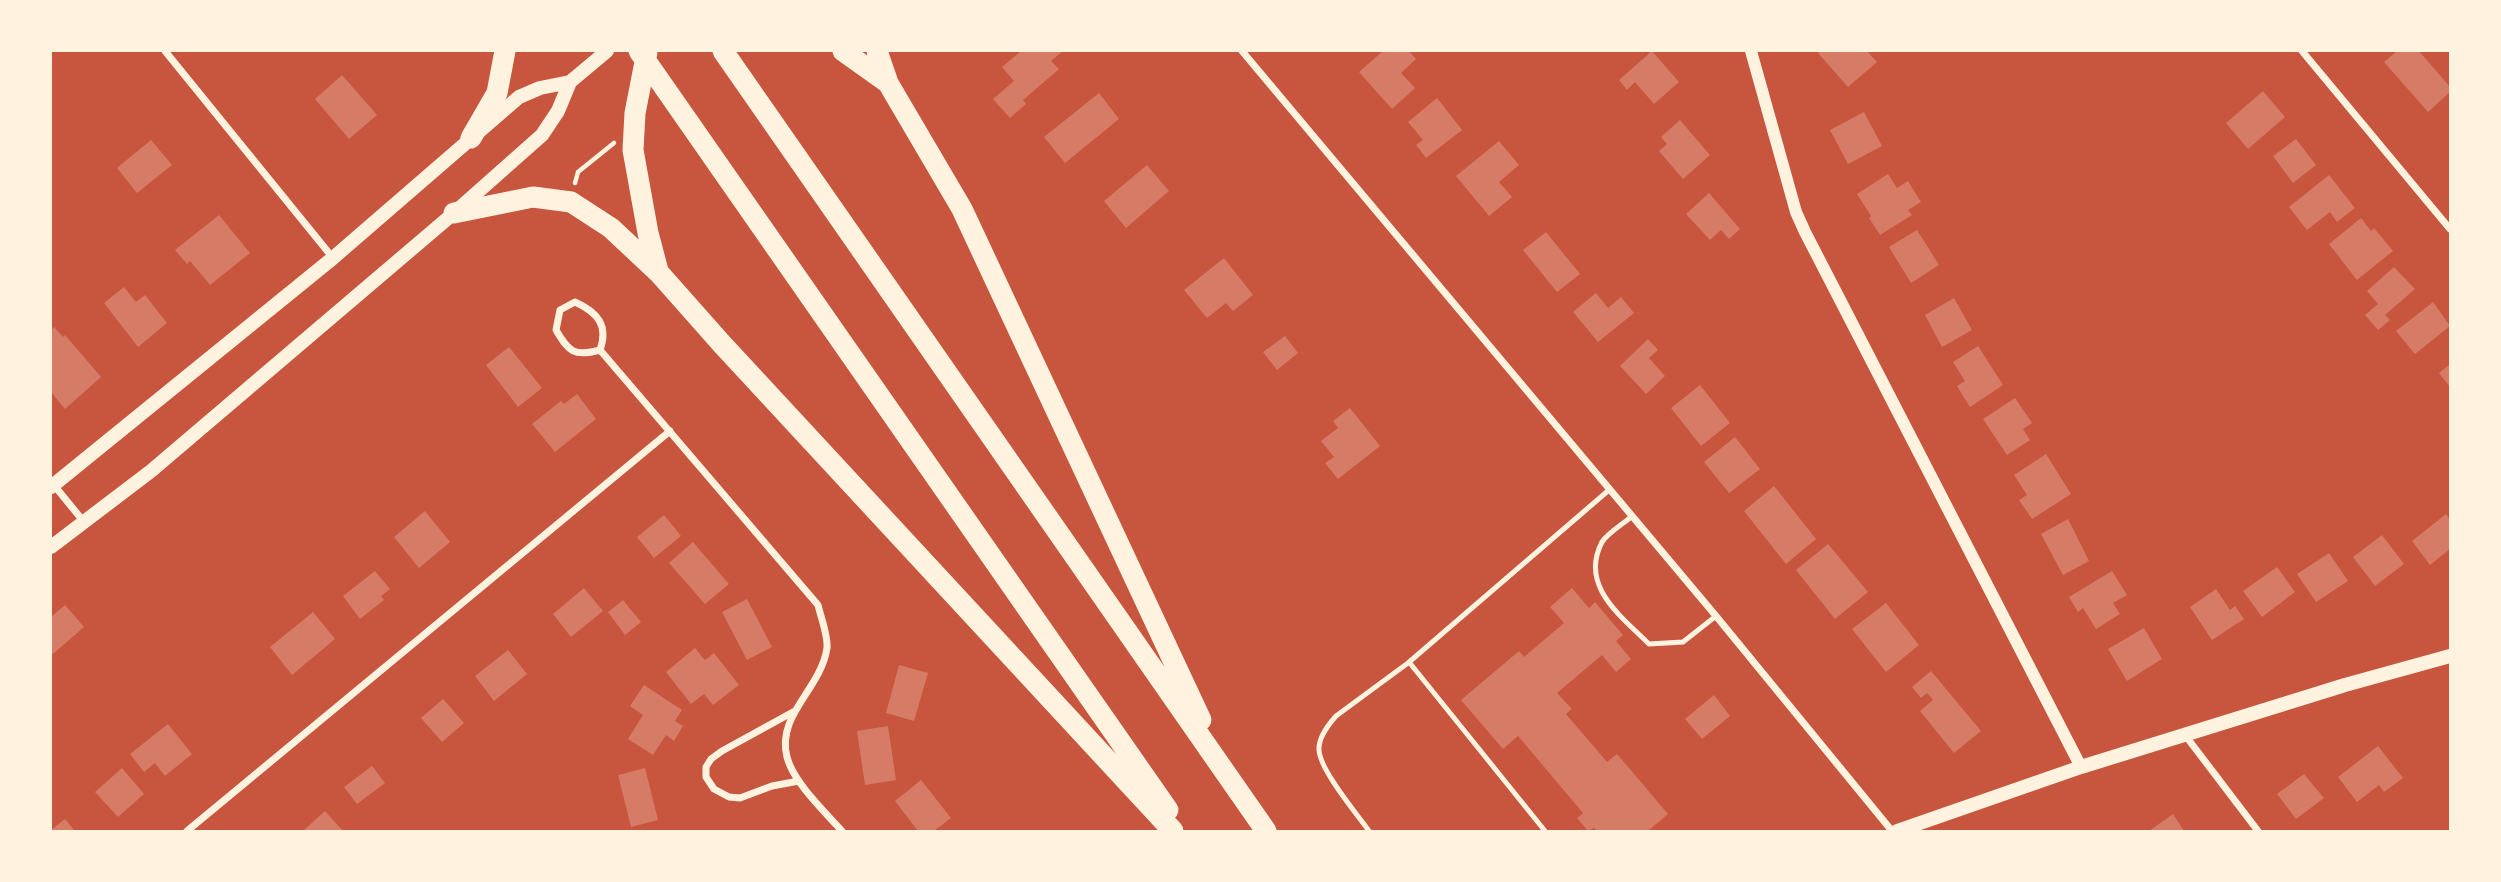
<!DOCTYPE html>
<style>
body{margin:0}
#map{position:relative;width:2501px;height:882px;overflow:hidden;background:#c8553d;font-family:Literata,serif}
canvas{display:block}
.frame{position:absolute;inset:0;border:52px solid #fff3e0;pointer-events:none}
</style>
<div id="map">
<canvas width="2501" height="882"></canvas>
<div class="frame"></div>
</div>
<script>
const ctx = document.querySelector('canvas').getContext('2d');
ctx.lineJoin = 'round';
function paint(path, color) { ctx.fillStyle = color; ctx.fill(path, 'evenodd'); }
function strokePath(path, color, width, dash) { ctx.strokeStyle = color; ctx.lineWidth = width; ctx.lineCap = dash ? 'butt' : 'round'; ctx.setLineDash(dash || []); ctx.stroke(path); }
paint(new Path2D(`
 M1021 51H1063L1051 61 1059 69 1023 100 1026 104 1010 118 993 99 1014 81 1002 67Z
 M1383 51H1409L1416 59 1401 73 1415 88 1392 109 1359 72Z
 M1652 51 1679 82 1654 104 1635 82 1627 90 1619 80Z
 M1820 51H1867L1877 62 1848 87 1818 53Z
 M2397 51H2419L2450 87V92L2428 112 2384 62Z
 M342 75 377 115 349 139 315 99Z
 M2263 91 2285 117 2248 149 2226 123Z
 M1099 93 1119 119 1065 163 1044 137Z
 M1437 98 1462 130 1426 158 1416 145 1423 140 1408 122Z
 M1864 112 1882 146 1848 164 1830 130Z
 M1680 120 1710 155 1683 179 1659 151 1667 144 1661 137Z
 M2296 139 2316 165 2293 183 2273 156Z
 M151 140 172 165 137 193 117 168Z
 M1499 141 1519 165 1499 182 1512 197 1489 216 1456 176Z
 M1147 165 1169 191 1126 228 1104 201Z
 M1888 174 1897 188 1908 181 1921 202 1908 210 1912 215 1880 235 1869 218 1871 216 1857 194Z
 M2329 175 2355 208 2337 222 2330 212 2307 230 2289 207Z
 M1709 193 1740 229 1729 239 1721 230 1710 240 1686 214Z
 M219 215 250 253 210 285 190 261 187 264 175 250Z
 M2361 218 2371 231 2374 228 2393 251 2357 280 2329 244Z
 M1917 230 1939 265 1911 283 1889 247Z
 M1546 232 1580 274 1557 292 1523 250Z
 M1224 258 1253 295 1233 311 1226 303 1207 318 1184 290Z
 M2394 267 2415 289 2385 315 2390 320 2378 330 2365 315 2378 304 2367 291Z
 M124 287 136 302 145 295 167 323 138 347 104 303Z
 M1596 293 1608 308 1621 297 1634 313 1598 342 1573 312Z
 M1954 298 1972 330 1942 347 1925 315Z
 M2433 302 2450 326 2415 354 2396 331Z
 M54 327 63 337 65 335 101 377 65 409 51 392V330Z
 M1285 336 1298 353 1277 370 1263 352Z
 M1648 339 1658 350 1649 358 1665 376 1646 394 1620 366Z
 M1978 346 2003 385 1970 407 1957 386 1965 381 1953 362Z
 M509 347 542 388 518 407 486 365Z
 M2450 364V387L2439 373Z
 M1700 385 1730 423 1701 446 1671 408Z
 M577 394 596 419 555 452 532 424 561 401 564 404Z
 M2015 398 2032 423 2023 429 2030 440 2007 455 1983 419Z
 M1350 408 1380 446 1338 479 1325 463 1334 457 1321 441 1338 428 1333 421Z
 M1735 437 1760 469 1729 493 1704 462Z
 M2046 454 2071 494 2032 519 2019 500 2027 495 2014 475Z
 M1774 486 1816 539 1786 564 1744 511Z
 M425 511 450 542 419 568 394 537Z
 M2446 514 2450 520V549L2430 565 2412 541Z
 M664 515 681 536 654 558 637 537Z
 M2068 519 2089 561 2063 575 2041 534Z
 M2382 535 2404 564 2375 586 2353 557Z
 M693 542 729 584 705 604 669 563Z
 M1828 544 1868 592 1835 619 1796 570Z
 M2329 553 2348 581 2316 602 2297 574Z
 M2277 567 2295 592 2262 617 2243 591Z
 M375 571 390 589 381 596 384 600 360 619 343 596Z
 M2112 571 2127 595 2113 603 2120 614 2096 629 2083 608 2078 612 2069 597Z
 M584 588 603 611 571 637 553 614Z
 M1572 588 1589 608 1595 602 1623 635 1616 641 1631 659 1616 672 1602 655 1557 693 1572 709 1566 714 1607 762 1617 754 1668 814 1648 831H1597L1594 828 1588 831 1577 818 1583 813 1518 736 1503 749 1461 700 1519 651 1524 657 1564 623 1550 607Z
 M2216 589 2230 610 2235 606 2244 619 2212 640 2190 607Z
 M747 599 772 647 747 660 722 612Z
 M623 600 641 622 625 635 608 612Z
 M1886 603 1919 645 1886 672 1852 629Z
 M65 605 84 627 53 654 51 652V617Z
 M313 612 335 639 292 675 270 647Z
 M2144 628 2162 659 2127 681 2108 649Z
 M695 648 705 660 714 653 739 685 713 705 704 694 691 704 666 672Z
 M508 650 527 674 494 701 475 676Z
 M899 665 928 673 914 721 886 713Z
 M1931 671 1981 731 1954 753 1920 711 1933 700 1927 693 1921 698 1912 687Z
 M644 685 682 710 675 721 683 726 674 741 666 735 653 755 628 739 643 715 630 706Z
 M1714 695 1730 716 1702 739 1685 719Z
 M443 699 464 723 442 742 421 718Z
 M168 724 192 754 165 776 155 763 144 772 130 754Z
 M888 726 896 780 865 785 857 731Z
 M2378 746 2403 778 2384 792 2379 785 2357 802 2338 777Z
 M372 766 385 783 357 804 344 787Z
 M122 768 144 794 118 817 95 792Z
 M645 768 658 820 631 827 618 775Z
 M2304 774 2324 798 2296 819 2277 794Z
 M921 780 951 818 934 831H918L895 801Z
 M325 811 343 831H303Z
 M2173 814 2184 831H2149Z
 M65 819 75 831H51V830Z`), '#d67c66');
strokePath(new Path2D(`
 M575 183 578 172 614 143`), '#fff3e0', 4.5);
strokePath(new Path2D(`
 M1631 517C1623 524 1608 533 1602 542 1579 586 1621 616 1649 644L1683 642 1716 616
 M1409 662 1545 831
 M1369 831C1356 813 1320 770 1319 750 1318 738 1329 724 1336 716L1408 663 1609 490`), '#fff3e0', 5);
strokePath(new Path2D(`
 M165 51 333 258
 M1242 51 1716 616 1892 831
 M2302 51 2450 229
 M575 302C597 312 609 325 600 350 574 357 569 352 556 330L560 310Z
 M600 350 818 605C821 618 828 635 827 648 821 689 776 715 787 757 793 782 825 812 842 831
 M53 484 84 522
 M793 712 722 751 711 759 706 767V777L714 789 729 797 740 798 772 786 799 781
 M2185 735 2258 831
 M187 831 670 431`), '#fff3e0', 7);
strokePath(new Path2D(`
 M1751 51 1796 212 1805 232 2081 767`), '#fff3e0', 12);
strokePath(new Path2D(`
 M51 487 333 258 519 97 540 88 570 82
 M51 547 151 471 454 213 542 135 558 111 570 82 607 51
 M1897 831 2081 767 2345 685 2450 656`), '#fff3e0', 14);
strokePath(new Path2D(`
 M639 51 1168 810
 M723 51 1266 831
 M843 51 888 83
 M877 51 888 83 962 209 1201 720
 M647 52 635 113 633 150 648 233 658 271
 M471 138 497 93 505 51
 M454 213 533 197 571 202 611 228 659 273 721 343 1173 831`), '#fff3e0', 21);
</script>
